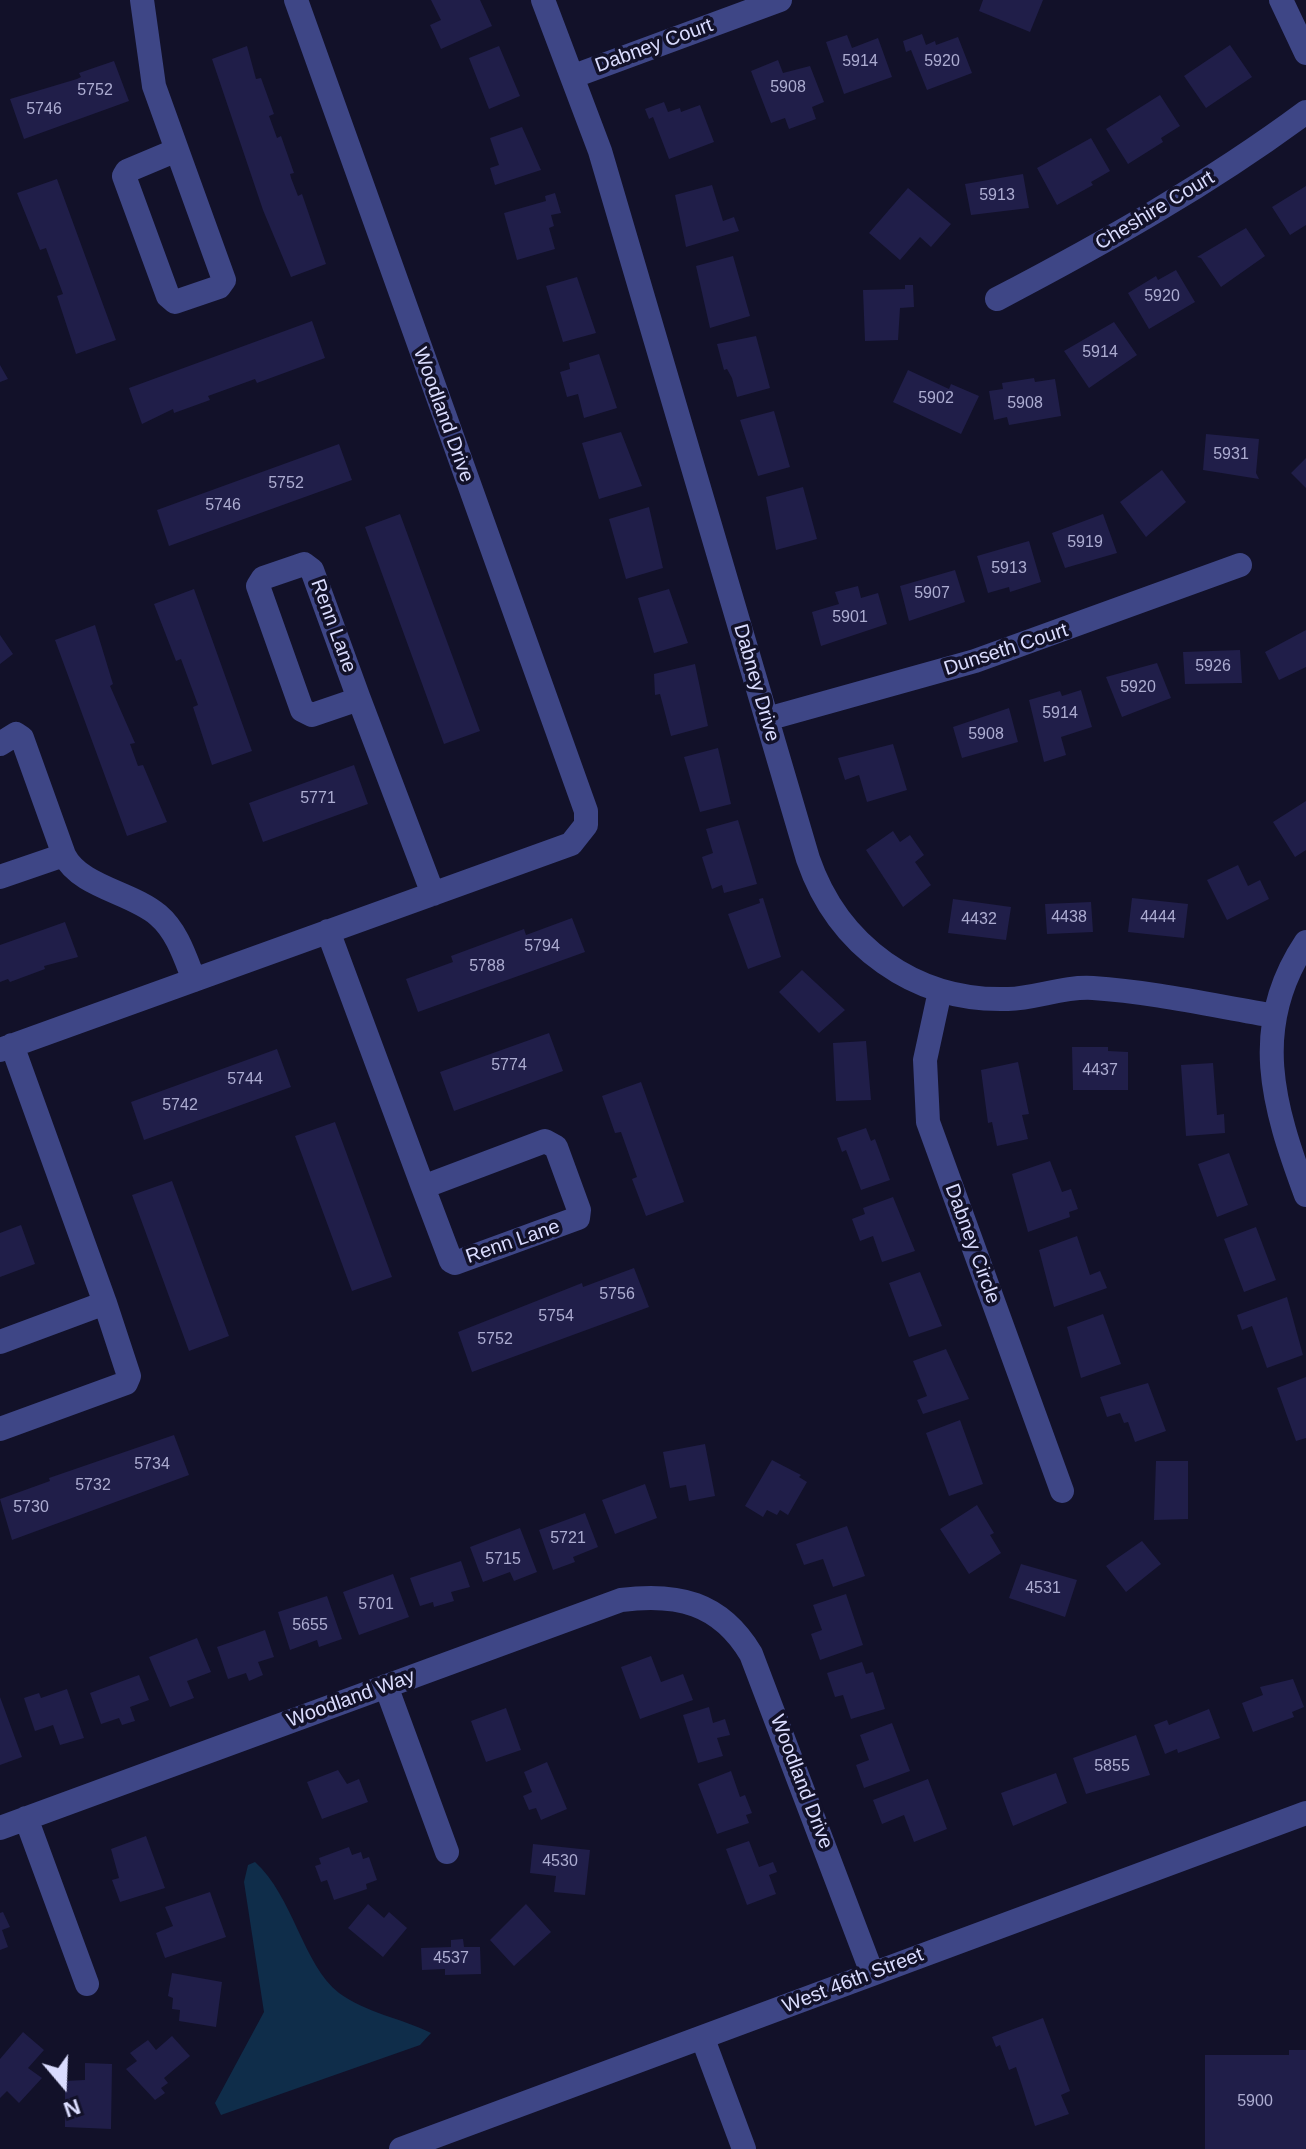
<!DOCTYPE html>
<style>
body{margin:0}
#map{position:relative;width:1306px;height:2149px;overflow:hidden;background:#121129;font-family:Helvetica,sans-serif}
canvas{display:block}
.north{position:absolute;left:24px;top:2045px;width:80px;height:80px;-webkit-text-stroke:6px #121129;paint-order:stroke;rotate:161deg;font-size:22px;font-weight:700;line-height:32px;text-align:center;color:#dadcfe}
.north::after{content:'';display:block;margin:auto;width:28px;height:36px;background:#dadcfe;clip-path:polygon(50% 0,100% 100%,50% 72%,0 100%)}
</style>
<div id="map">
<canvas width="1306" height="2149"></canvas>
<div class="north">N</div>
</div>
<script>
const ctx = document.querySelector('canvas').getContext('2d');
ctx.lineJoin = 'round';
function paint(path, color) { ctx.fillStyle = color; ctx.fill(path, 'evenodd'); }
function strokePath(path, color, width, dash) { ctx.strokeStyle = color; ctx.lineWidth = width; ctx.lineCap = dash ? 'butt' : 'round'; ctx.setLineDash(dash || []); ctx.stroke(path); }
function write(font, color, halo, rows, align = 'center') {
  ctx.font = font + ' Helvetica,sans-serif'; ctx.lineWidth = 7; ctx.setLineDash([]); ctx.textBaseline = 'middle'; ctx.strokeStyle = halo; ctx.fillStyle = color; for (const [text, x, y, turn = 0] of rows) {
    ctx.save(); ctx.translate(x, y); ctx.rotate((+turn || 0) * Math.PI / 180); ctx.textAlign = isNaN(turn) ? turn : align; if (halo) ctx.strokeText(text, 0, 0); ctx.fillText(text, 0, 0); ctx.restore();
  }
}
paint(new Path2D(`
 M255 1862C293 1896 303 1965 339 1993 366 2013 401 2018 431 2033L420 2045 221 2115 215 2103 264 2012 244 1882 248 1865Z`), '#0f2d4a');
paint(new Path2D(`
 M431 0H480L492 26 441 49 430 25 441 20Z
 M983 0H1043L1030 32 979 11Z
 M922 34 926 45 935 41 936 45 958 37 972 73 927 90 911 50 906 52 903 41Z
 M847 35 852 48 878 38 892 77 844 94 826 42Z
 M1230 45 1252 77 1206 108 1184 76Z
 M247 46 256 79 261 78 274 114 269 116 277 138 281 136 294 173 290 174 291 178 298 196 302 194 326 264 291 277 263 210 212 59Z
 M499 46 520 96 489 109 469 58Z
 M778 60 783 73 810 66 824 102 812 107 816 119 789 129 785 118 771 123 751 71Z
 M114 61 129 101 24 139 10 99 77 79 81 77 79 73Z
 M1160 95 1180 126 1161 138 1163 142 1128 164 1106 129Z
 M664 102 668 112 680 108 681 112 700 105 714 142 669 159 653 117 649 119 645 109Z
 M522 127 541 170 495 185 490 168 499 165 490 138Z
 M1091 138 1110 171 1091 182 1093 185 1057 205 1037 168Z
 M1023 174 1029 208 971 215 965 184Z
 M57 179 116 340 76 354 57 296 63 294 56 275 46 248 40 250 17 193Z
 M712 185 723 221 734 217 739 231 686 247 675 195Z
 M1306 186V225L1290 235 1272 207Z
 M908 188 951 224 931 247 920 237 900 260 869 233Z
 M555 193 561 213 551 215 554 226 549 228 555 249 517 260 504 213 546 201 545 196Z
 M1246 228 1265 256 1221 287 1201 258 1197 257Z
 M733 256 750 316 710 328 696 266Z
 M1176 270 1195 302 1149 329 1128 293 1156 276 1158 280Z
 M577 277 596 333 563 342 546 286Z
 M905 285H913L914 307 900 308 898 340 865 341 863 290 905 289Z
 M312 321 325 358 257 383 255 379 208 396 210 400 174 413 173 409 142 424 129 388Z
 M1114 322 1137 355 1089 388 1064 351Z
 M756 336 770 388 737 397 732 378 727 369 724 370 717 344Z
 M599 354 617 408 584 418 578 394 567 397 560 372 570 369 569 363Z
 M0 365 8 379 0 382Z
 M908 370 949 389 951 384 979 396 961 434 893 402Z
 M1034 378 1035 382 1055 379 1061 416 1009 425 1007 417 994 420 989 391 1003 389 1002 383Z
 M774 411 790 467 758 476 740 420Z
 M621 432 642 486 599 499 582 443Z
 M1206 434 1259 439 1256 473 1259 479 1203 470Z
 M339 444 352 480 169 546 157 510Z
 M1306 458V488L1291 473Z
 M1162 470 1186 502 1146 537 1120 502Z
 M803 487 817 539 776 550 766 497Z
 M649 507 663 568 626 579 609 519Z
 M400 514 480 731 444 744 365 527Z
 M1103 514 1117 553 1065 568 1052 533Z
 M1029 541 1041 582 1010 592 1009 587 988 593 977 556Z
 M955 570 965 602 909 621 900 586Z
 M858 586 861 598 878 593 887 624 821 646 812 612 839 604 835 592Z
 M194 589 252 751 212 765 193 707 198 705 181 659 176 661 154 604Z
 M669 589 688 643 654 653 638 598Z
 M95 625 113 684 110 686 135 743 130 744 138 766 143 765 167 822 127 836 55 640Z
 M1306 630V667L1279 680 1265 652Z
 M0 635 13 654 0 664Z
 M1240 650 1242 683 1185 684 1183 652Z
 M1157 663 1171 698 1122 717 1106 677Z
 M695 664 708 726 671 736 660 694 655 695 654 674Z
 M1081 690 1092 727 1061 737 1066 755 1044 762 1029 700 1060 691 1062 696Z
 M1009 708 1018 742 962 758 953 727Z
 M893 744 907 790 867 802 859 775 845 780 838 758Z
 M718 748 731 804 700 812 684 757Z
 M354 765 368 804 263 842 249 803Z
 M1306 801V850L1295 857 1273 822Z
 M738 820 757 884 724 893 722 885 712 889 702 857 713 853 706 829Z
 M893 831 900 842 910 835 924 855 915 862 931 885 903 907 866 850Z
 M1238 865 1248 886 1260 880 1269 899 1227 920 1207 880Z
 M763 898 781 957 748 969 728 914 760 903 759 899Z
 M1132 898 1188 904 1184 938 1128 932Z
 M953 899 1011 907 1006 940 948 933Z
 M1091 902 1093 932 1047 934 1045 904Z
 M572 918 585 952 418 1012 406 979 453 962 451 956 524 929 526 935Z
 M65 922 78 957 44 966 45 969 10 982 8 979 0 982V945Z
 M802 970 845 1010 819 1033 779 992Z
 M549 1033 563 1071 454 1111 440 1072Z
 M866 1041 871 1100 836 1101 833 1043Z
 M1072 1047H1108V1051L1128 1052V1090H1073Z
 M277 1049 291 1087 144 1140 131 1102Z
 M1018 1062 1029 1114 1022 1115 1028 1139 997 1146 992 1122 988 1123 981 1070Z
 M1213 1063 1217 1115 1224 1114 1225 1133 1186 1136 1181 1065Z
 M641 1082 684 1202 646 1216 632 1179 637 1177 621 1132 615 1133 602 1096Z
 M335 1122 392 1277 352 1291 295 1136Z
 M866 1128 871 1141 875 1139 890 1180 861 1190 846 1150 842 1152 837 1138Z
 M1229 1153 1248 1205 1217 1217 1198 1164Z
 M1050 1161 1062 1192 1071 1189 1078 1209 1069 1212 1070 1217 1028 1232 1012 1174Z
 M172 1181 229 1336 189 1351 132 1195Z
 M893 1197 915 1251 882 1262 873 1236 860 1241 852 1219 865 1214 863 1208Z
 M21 1225 35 1264 0 1277V1233Z
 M1256 1227 1276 1280 1244 1292 1224 1239Z
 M1077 1236 1090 1275 1100 1271 1107 1288 1054 1307 1039 1250Z
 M634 1268 649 1307 472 1372 458 1332 582 1283 583 1287Z
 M920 1272 942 1326 909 1337 889 1283Z
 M1287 1297 1303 1355 1267 1368 1252 1326 1242 1330 1237 1315Z
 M1103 1314 1121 1364 1081 1378 1067 1327Z
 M946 1349 969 1399 923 1414 917 1400 927 1396 913 1361Z
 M1306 1377V1438L1296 1441 1277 1388Z
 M1148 1383 1166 1431 1135 1442 1128 1422 1124 1423 1120 1413 1107 1417 1100 1397Z
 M960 1420 983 1484 949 1496 926 1433Z
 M174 1435 189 1475 12 1540 0 1499 50 1481 49 1478Z
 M705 1444 715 1496 689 1501 686 1485 670 1488 663 1452Z
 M772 1460 801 1475 799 1477 807 1482 788 1515 780 1510 777 1515 767 1510 763 1517 745 1506Z
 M1156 1461H1188V1519L1154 1520Z
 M645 1484 657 1518 615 1534 602 1500Z
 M977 1505 994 1533 990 1535 1001 1553 969 1574 940 1529Z
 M585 1513 598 1547 573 1557 575 1562 553 1570 539 1530Z
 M847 1526 865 1576 833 1587 823 1559 804 1565 796 1544Z
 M520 1528 537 1572 514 1581 510 1572 483 1582 470 1547Z
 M1142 1541 1161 1564 1126 1592 1106 1566Z
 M461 1561 470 1587 451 1592 454 1601 434 1607 433 1602 420 1606 410 1578Z
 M1021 1564 1077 1580 1065 1617 1009 1598Z
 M393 1574 409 1617 359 1635 343 1592Z
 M846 1594 863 1645 820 1660 811 1634 822 1630 813 1605Z
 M327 1596 342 1639 319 1647 317 1640 290 1650 278 1612Z
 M265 1630 274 1657 258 1662 263 1675 249 1681 246 1673 228 1679 217 1647Z
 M197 1638 211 1672 187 1681 194 1698 170 1707 149 1657Z
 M651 1656 661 1682 683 1674 693 1700 640 1719 621 1667Z
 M862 1662 866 1674 873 1672 885 1709 851 1719 843 1695 835 1697 827 1673Z
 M139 1675 149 1700 130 1707 135 1721 122 1725 119 1718 101 1724 90 1693Z
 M1293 1679 1304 1707 1292 1712 1294 1717 1253 1732 1242 1703 1263 1695 1260 1687Z
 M67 1689 84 1738 60 1745 53 1725 35 1731 24 1698 39 1693 41 1698Z
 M0 1697 22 1757 0 1765Z
 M709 1707 713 1723 725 1719 730 1735 717 1738 723 1756 698 1763 683 1715Z
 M506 1708 521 1750 486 1762 471 1721Z
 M1209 1709 1220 1738 1178 1753 1177 1749 1165 1754 1154 1725 1167 1720 1169 1725Z
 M892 1723 910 1771 864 1788 856 1765 869 1760 860 1735Z
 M1136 1735 1150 1775 1086 1794 1073 1758Z
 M547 1762 567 1809 541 1820 536 1808 529 1810 523 1796 532 1792 524 1772Z
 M338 1770 347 1784 359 1779 368 1802 322 1819 307 1782Z
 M731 1771 740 1797 745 1795 752 1813 746 1815 749 1823 717 1834 698 1784Z
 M1056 1773 1067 1803 1013 1826 1001 1793Z
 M928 1779 947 1829 914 1842 904 1815 882 1824 873 1800Z
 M146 1836 165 1888 120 1902 112 1880 119 1878 111 1849Z
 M749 1841 759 1867 773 1862 777 1872 769 1875 776 1894 747 1905 726 1849Z
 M533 1844 590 1850 585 1895 554 1892 556 1876 530 1873Z
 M349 1847 352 1855 361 1852 363 1859 369 1857 377 1880 366 1884 367 1889 334 1900 327 1880 321 1882 315 1866 321 1864 319 1858Z
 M210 1892 226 1937 165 1958 156 1933 173 1926 165 1907Z
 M368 1904 384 1918 389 1912 407 1928 383 1957 348 1928Z
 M526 1904 551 1932 514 1966 490 1940Z
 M3 1912 10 1927 2 1930 8 1947 0 1950V1913Z
 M463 1939 464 1947H480L481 1974 445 1975V1969L422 1970 421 1948 451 1947V1940Z
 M172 1973 222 1982 216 2027 179 2021 180 2010 172 2009 173 1998 168 1996Z
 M1043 2018 1070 2091 1061 2095 1069 2114 1035 2126 1016 2067 1009 2070 1000 2045 996 2047 992 2037Z
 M23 2032 44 2050 28 2068 42 2078 19 2103 7 2091 0 2098V2059Z
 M172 2036 190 2056 164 2078 168 2083 161 2088 165 2093 155 2100 126 2069 137 2061 130 2053 148 2040 156 2050Z
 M1289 2050H1306V2149H1205V2055H1289Z
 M85 2063 112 2064 111 2129 65 2127V2081L85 2080Z`), '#201e49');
strokePath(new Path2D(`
 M142 0 154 86 177 150
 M543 0 600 151 808 859C838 946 915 1002 1008 999 1037 998 1064 986 1093 988 1154 992 1215 1006 1275 1016
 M1281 0 1306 53
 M574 76 780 0
 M177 150 224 280 219 287 175 302 168 296 124 176 127 171Z
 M997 299C1104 243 1209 184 1306 112
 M304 564 312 570 359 699 312 715 302 710 258 586 263 578Z
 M359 699 433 894
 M767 719 975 661 1240 565
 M0 744 16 734 22 738 64 855 0 877
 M64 855C80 887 131 892 158 915 177 931 185 957 194 980
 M328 931 423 1187
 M1306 942C1249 1027 1273 1106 1306 1195
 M940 991 925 1060 928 1122 1062 1491
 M12 1045 105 1303
 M0 1050 571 844 586 825V811L296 0
 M545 1141 556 1147 579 1210 578 1218 455 1263 451 1261 423 1187Z
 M0 1342 105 1303 129 1376 126 1383 0 1429
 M386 1686 447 1852
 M26 1818 87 1984
 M0 1828 621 1600C677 1593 720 1602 751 1654L872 1973
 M703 2039 744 2149
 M401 2149 1306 1813`), '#3e4686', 24);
write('16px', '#acacd1', null, [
 ["5914",860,62],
 ["5920",942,62],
 ["5908",788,88],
 ["5752",95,91],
 ["5746",44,110],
 ["5913",997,196],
 ["5920",1162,297],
 ["5914",1100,353],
 ["5902",936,399],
 ["5908",1025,404],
 ["5931",1231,455],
 ["5752",286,484],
 ["5746",223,506],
 ["5919",1085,543],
 ["5913",1009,569],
 ["5907",932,594],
 ["5901",850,618],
 ["5926",1213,667],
 ["5920",1138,688],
 ["5914",1060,714],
 ["5908",986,735],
 ["5771",318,799],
 ["4438",1069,918],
 ["4444",1158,918],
 ["4432",979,920],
 ["5794",542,947],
 ["5788",487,967],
 ["5774",509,1066],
 ["4437",1100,1071],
 ["5744",245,1080],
 ["5742",180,1106],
 ["5756",617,1295],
 ["5754",556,1317],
 ["5752",495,1340],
 ["5734",152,1465],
 ["5732",93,1486],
 ["5730",31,1508],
 ["5721",568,1539],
 ["5715",503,1560],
 ["4531",1043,1589],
 ["5701",376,1605],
 ["5655",310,1626],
 ["5855",1112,1767],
 ["4530",560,1862],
 ["4537",451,1959],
 ["5900",1255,2102]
]);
write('20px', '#dadcfe', '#121129', [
 ["Dabney Court",654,46,-20],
 ["Cheshire Court",1155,211,-31],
 ["Woodland Drive",443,415,70],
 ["Renn Lane",333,626,70],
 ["Dunseth Court",1006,650,-18],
 ["Dabney Drive",756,683,74],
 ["Renn Lane",513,1242,-19],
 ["Dabney Circle",972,1244,70],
 ["Woodland Way",351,1699,-20],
 ["Woodland Drive",801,1782,69],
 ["West 46th Street",853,1981,-21]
]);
</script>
